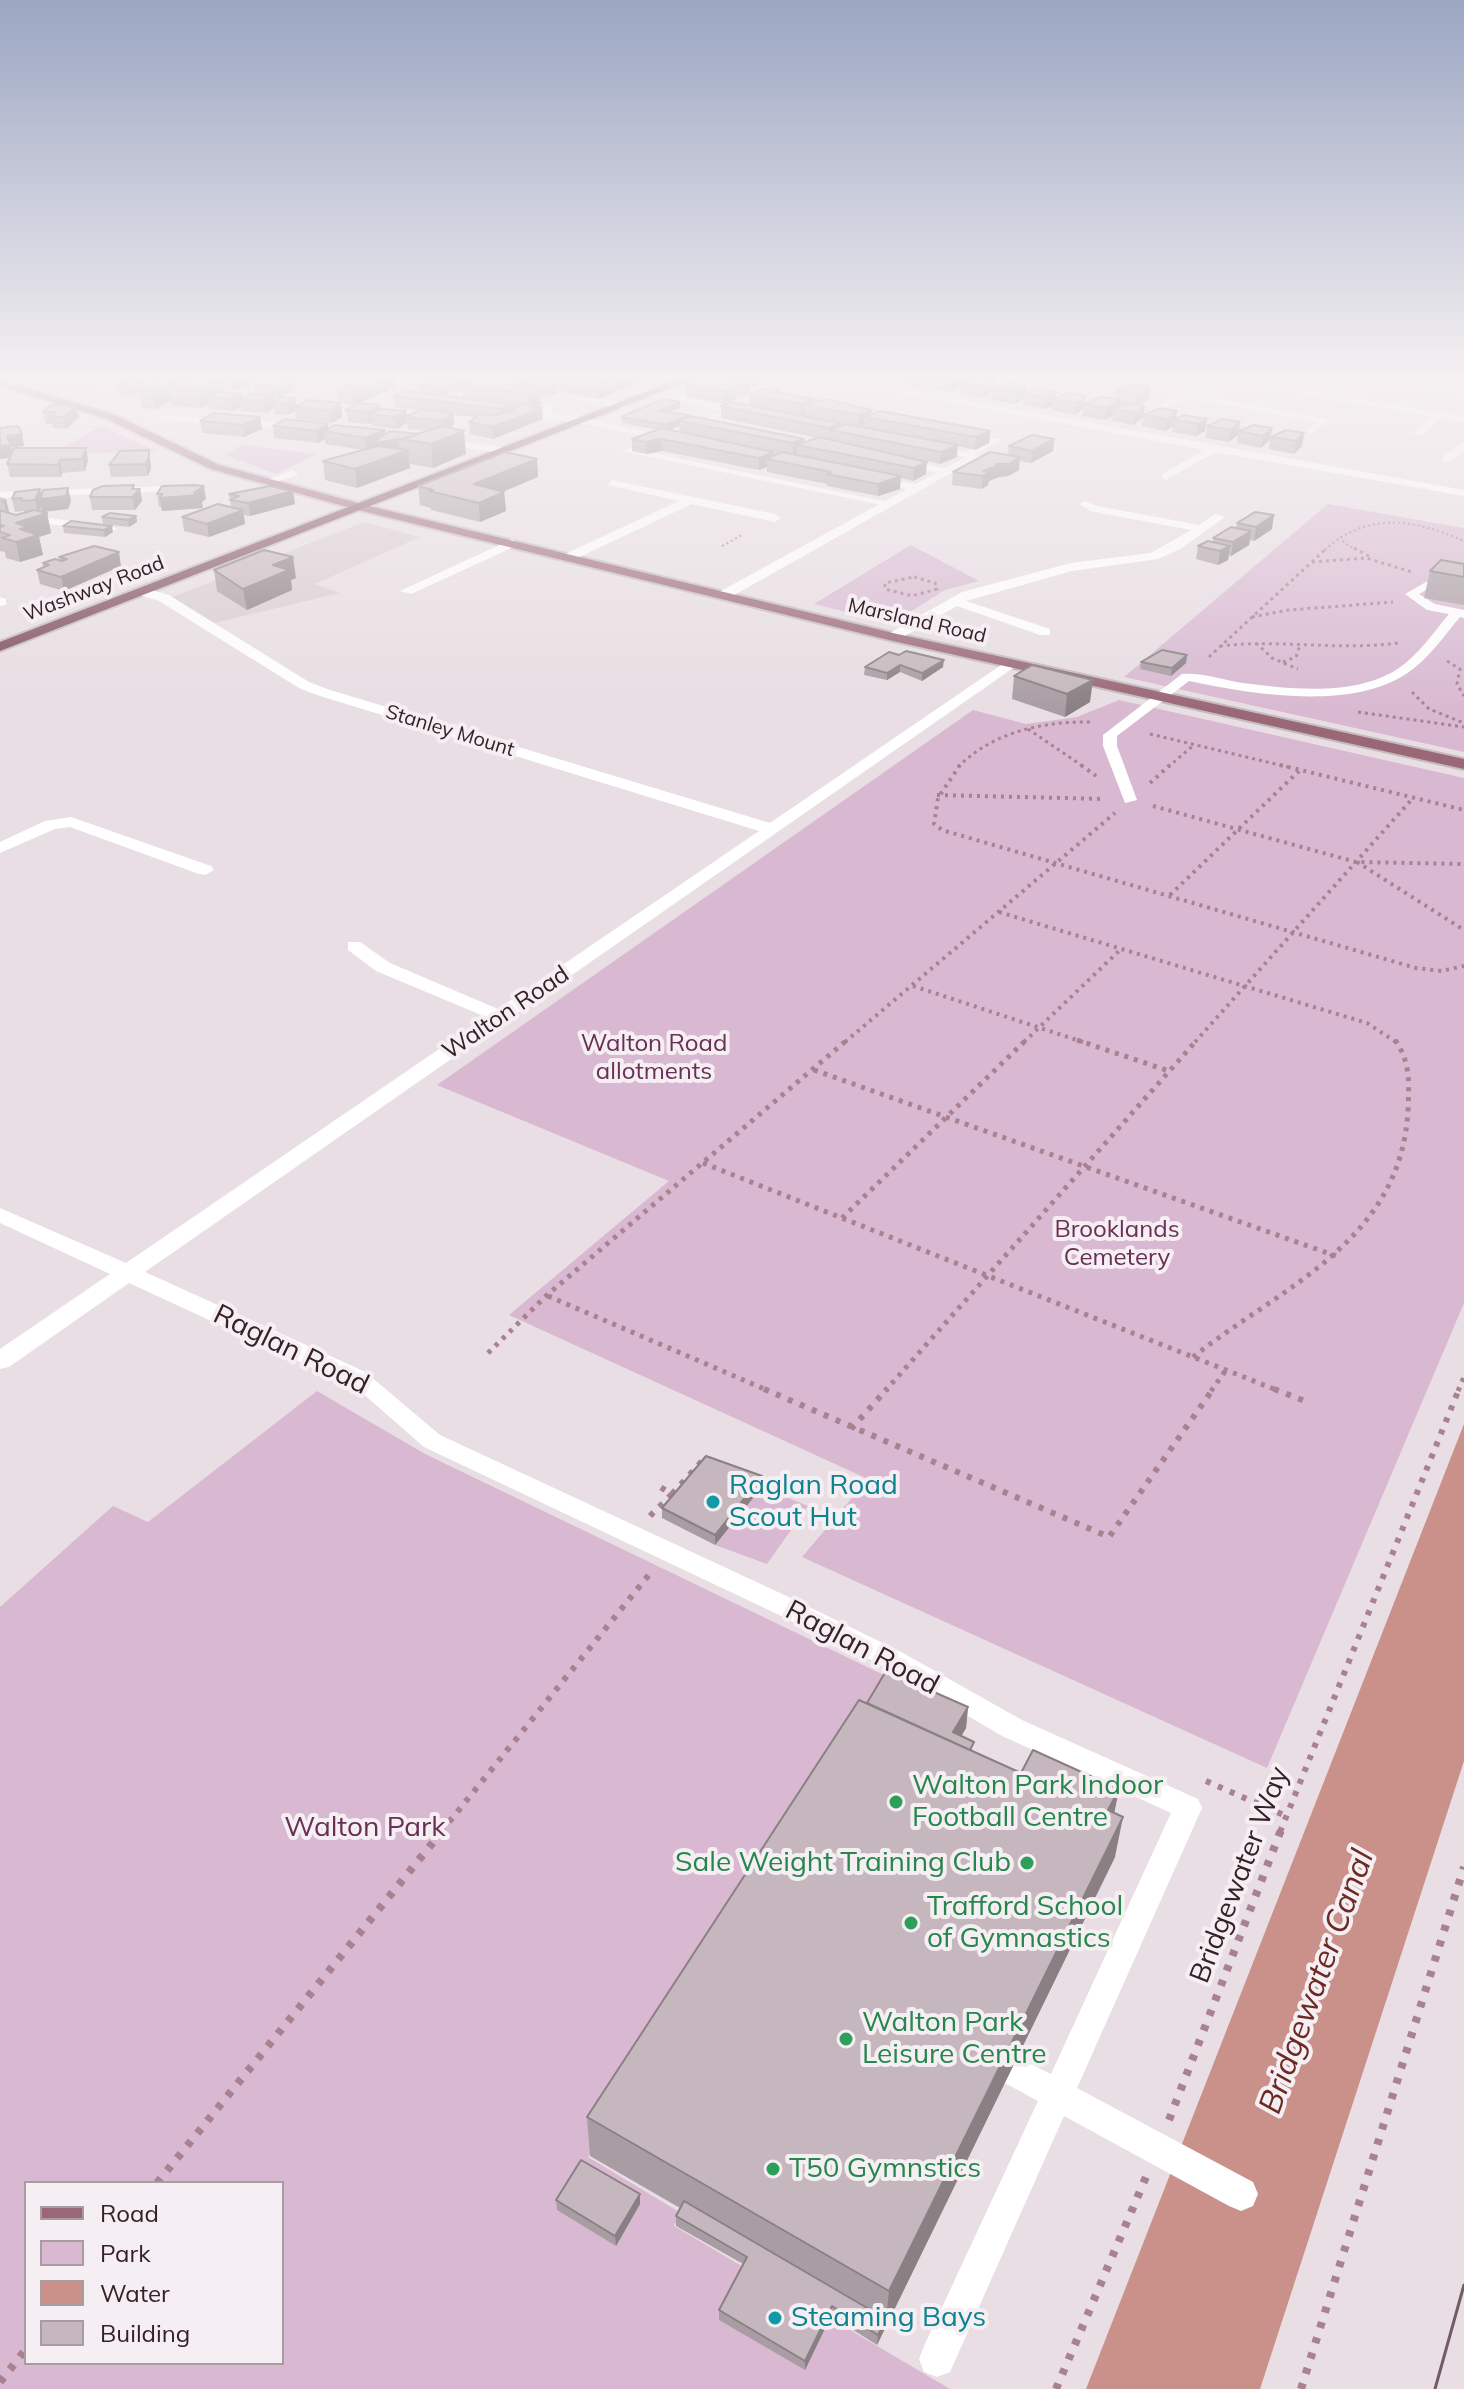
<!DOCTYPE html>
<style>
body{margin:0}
#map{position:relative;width:1464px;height:2389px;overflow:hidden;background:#e8dee3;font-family:Mulish,sans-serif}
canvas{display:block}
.legend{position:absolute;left:24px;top:2181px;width:260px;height:184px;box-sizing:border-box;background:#f5eef2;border:2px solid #a99ca1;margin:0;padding:10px 14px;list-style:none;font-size:24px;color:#362128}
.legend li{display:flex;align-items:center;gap:16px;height:40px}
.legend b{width:40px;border:2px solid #a99ca1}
</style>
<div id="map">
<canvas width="1464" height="2389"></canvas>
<ul class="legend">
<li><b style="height:10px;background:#9a6777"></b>Road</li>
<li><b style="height:22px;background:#d8b9d1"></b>Park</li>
<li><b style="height:22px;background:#c9918a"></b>Water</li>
<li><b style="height:22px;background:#c5b7bd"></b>Building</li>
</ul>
</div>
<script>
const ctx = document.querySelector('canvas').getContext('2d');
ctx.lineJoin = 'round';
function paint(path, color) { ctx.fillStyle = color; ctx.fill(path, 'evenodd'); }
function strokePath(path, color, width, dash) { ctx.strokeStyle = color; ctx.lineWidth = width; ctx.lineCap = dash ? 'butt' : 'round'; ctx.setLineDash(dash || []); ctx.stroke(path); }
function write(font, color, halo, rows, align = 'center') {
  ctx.font = font + ' Mulish,sans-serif'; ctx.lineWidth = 8; ctx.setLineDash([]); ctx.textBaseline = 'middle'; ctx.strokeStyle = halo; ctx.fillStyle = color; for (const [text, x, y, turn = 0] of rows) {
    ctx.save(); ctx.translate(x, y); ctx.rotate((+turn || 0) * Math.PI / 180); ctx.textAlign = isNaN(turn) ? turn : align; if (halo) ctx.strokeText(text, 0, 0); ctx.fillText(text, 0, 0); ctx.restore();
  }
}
paint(new Path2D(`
 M364 522 420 537 315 584 340 593 214 623 165 600Z`), '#d8cdd2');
paint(new Path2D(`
 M7 377 105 379 86 395Z
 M101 426 157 451 64 454 66 446Z
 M242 445 317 454 276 474 225 455Z
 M1328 504 1464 528V752L1124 677Z
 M911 545 979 581 945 590 902 617 871 618 814 604Z
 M1119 700 1464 778V1303L1267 1768 802 1557 868 1479 509 1315 669 1181 437 1085 973 710 1026 724 1077 717Z
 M317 1391 425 1454 890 1678 588 2157 681 2213 674 2226 950 2389H0V1607L113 1506 148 1522ZM26 2183H282V2363H26Z
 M762 1487 808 1506 767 1564 715 1545Z`), '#d8b9d1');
paint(new Path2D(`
 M1464 1424V1761L1260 2389H1086Z`), '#c9918a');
const primary = new Path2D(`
 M0 380 115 415 219 465 365 505 893 633 1464 759V769L893 641 358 510 211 469 107 419 0 386Z`);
const trunk = new Path2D(`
 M684 377H699L0 651V642Z`);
strokePath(primary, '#c3bcbe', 4);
strokePath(trunk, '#c3bcbe', 4);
strokePath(new Path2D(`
 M1341 536 1344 543 1358 550
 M722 546 744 534
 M1325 550C1368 511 1414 519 1464 541`), '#a98190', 2, [2, 3]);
strokePath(new Path2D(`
 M1354 548 1371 557
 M1312 562 1366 558 1412 572
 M914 577 935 583 937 589 912 596 885 589V583Z
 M1252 617 1289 610 1393 602
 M1256 643 1272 658 1298 669
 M1220 646C1279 639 1339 651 1398 643
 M1209 657 1327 548
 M1447 661 1460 669 1457 684 1464 696
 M1283 662 1296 657 1300 645
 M1412 692 1429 709 1464 723
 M1358 712 1464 727
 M1028 729 1084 767
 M1150 734 1288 767
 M958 767C994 731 1045 721 1093 722
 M1168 767 1194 745`), '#a98190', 3, [3, 4]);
strokePath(new Path2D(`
 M960 765 938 798 934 824 942 830 1416 968 1442 971 1464 966
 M1081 765 1096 776
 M1280 765 1464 810
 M1150 783 1170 765
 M937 795 1105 799
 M1153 806 1356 862 1464 864
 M1357 862 1464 930
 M1170 895 1300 770
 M999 912 1367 1023 1396 1042
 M913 986 1083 1042
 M845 1042 1115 813
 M1024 1042 1121 949
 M1195 1042 1413 798`), '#a98190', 4, [3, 5]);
strokePath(new Path2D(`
 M1077 1040 1169 1071
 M814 1070 1336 1256
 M703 1163 1279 1391
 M842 1218 1026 1040
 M548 1296 769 1391
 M488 1353 547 1295 847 1040
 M1193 1357C1281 1287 1401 1242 1408 1110 1409 1085 1411 1062 1395 1040
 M885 1391 1197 1040
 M1211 1391 1226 1370
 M1458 1391 1464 1377`), '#a98190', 5, [4, 6]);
strokePath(new Path2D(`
 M764 1389 1109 1537 1213 1389
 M1274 1389 1310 1403
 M851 1429 887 1389
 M672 1494 703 1460 708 1461
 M650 1516 672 1494 655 1484
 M1206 1781 1286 1816
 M441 1832 652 1571
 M1280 1832 1459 1389`), '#a98190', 6, [5, 8]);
strokePath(new Path2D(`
 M1169 2120 1281 1830
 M157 2183 443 1830
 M0 2382 26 2349
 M1056 2389 1146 2177
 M1301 2389 1464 1867`), '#a98190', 8, [6, 10]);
paint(new Path2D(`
 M618 388 653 391 658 394 653 397 621 393Z
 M575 394 623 403 628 406 623 409 572 399Z
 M534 402 551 406 554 413 539 418 544 410 534 406Z
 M746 403 749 408 638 450 887 502 892 505 891 507 622 451Z
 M1437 413 1445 415 1421 435H1415V431Z
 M965 431 1001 440 968 458 965 453 987 441 962 436Z
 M901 459 952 470 953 472 948 475 897 464Z
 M294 470 298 475 266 485 261 482Z
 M49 518 112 526 117 529 112 532 49 524 0 532V526Z
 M1426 582 1464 583V591L1428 589 1419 594 1435 604 1464 610V618L1460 617C1443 637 1428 660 1406 674 1350 711 1251 694 1189 681L1117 736V746L1137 800 1125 803 1103 746V735L1182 674C1201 672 1224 680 1243 683 1291 689 1356 697 1399 668 1419 654 1433 633 1449 614L1427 610 1405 594Z
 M361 1372 369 1375 440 1435 793 1599 903 1653 1022 1720 1198 1799 1202 1808 1077 2088 1253 2182 1258 2194 1253 2206 1241 2211 1229 2206 1064 2116 950 2372 937 2377 924 2372 919 2359 924 2346 1038 2101 1001 2081 996 2070 1001 2059 1012 2055 1051 2074 1171 1813 1002 1736 885 1667 775 1613 424 1447 353 1385 350 1380 353 1375Z`), '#fff');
paint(new Path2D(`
 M202 377H216L192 386V382Z
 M336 377H350L323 390 315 388Z
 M814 377H838L1464 490V496L1216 452 1165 480 1161 475 1204 450Z
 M1202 377H1228L1464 416V422Z
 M1363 377H1391L1464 388V394Z
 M1200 386 1205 389 1197 394 1329 420 1311 434 1306 431 1316 422 1187 398 1161 409 1152 407Z
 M653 391 751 410 756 413 751 416 649 396Z
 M513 410 585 418 681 440 676 443 585 424 509 415Z
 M162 415 305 424 310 427 305 430 158 420Z
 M438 438 507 448 512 451 507 454 434 443Z
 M1464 442V450L1451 461H1443V457Z
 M930 444 981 456 729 598H719V592L907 489 867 481V477L916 484 966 457 926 449Z
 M612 480 775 514 781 518 775 522 692 504 573 560H565V554L679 501 608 485Z
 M195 485 191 490 0 498V492Z
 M1085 501 1097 506 1199 525 1215 514 1225 517 1180 549 1158 559 1072 571 966 601 1050 629V635H1040L957 606 898 640H888V634L962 592 1071 563 1151 553 1191 530 1090 511 1079 504Z
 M512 539 518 543 516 546 411 594 400 591Z
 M144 588 169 595 309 682 327 689 770 823 1007 661 1019 664 145 1272 370 1374 373 1380 370 1386H352L129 1283 9 1367 0 1369V1349L110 1274 0 1223V1208L126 1263 486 1017 376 971 348 950V942H360L390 963 498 1009 759 831 317 695 299 688 159 601 139 595V589Z
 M0 597 6 599V605L0 606Z
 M71 817 211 866 214 870 205 875 199 874 70 827 55 829 0 853V842L45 821Z`), '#fff');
paint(primary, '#9a6777');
paint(trunk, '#7d4c5a');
strokePath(new Path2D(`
 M1435 2389 1464 2285`), '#725b63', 3);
paint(new Path2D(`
 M152 377H188L182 381 179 380V383H213L212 377H261L253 381 248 387 233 390 224 388V390L220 392 241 394 242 398 255 394 254 385 270 377H320L307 383 294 382 295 389 277 399 274 398 275 402 295 398 297 407 338 402 337 391 396 387 355 405 341 403 342 417 332 423 296 419 295 411 288 415 275 414 274 408 266 413 241 411 240 407 233 411 209 409 208 404 201 408 172 406 171 400 156 409 142 408 139 391 132 396 118 395 115 381 146 386 157 380H152Z
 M420 377H469L470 384 478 381V377H653L617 391H614V392L599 399 556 390 557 393 547 397 540 396 541 406 538 407 542 408 543 419 493 439 470 434 469 422 476 417 453 415 454 424 450 428 466 454 433 468 410 464V468L357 488 325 480 323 461 363 450 325 444V439L318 443 274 438 273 426 328 424 329 428 385 430V434H419L427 431 408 429 407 423 397 429 372 426V422L369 424 348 422 346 410 380 405V409L406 411 407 417 418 410 395 408 394 396 419 392 418 385 421 384ZM449 390 459 392 462 391 463 398 449 396Z
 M705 377H781L777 379 770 378V380L763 383 757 382V386L750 387V393L741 397 736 396V399L724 404 686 396V385Z
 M869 377H899L891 382Z
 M899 377H964L963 382 994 387 1027 385 1026 393 1055 398 1086 396 1085 403 1115 399 1116 390 1128 384 1149 399 1138 405 1144 414 1176 419H1207L1205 431 1196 436 1172 432 1173 426 1165 431 1142 426 1143 418 1133 425 1112 421 1113 416 1104 420 1082 416 1083 409 1075 415 1052 410V406L1045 409 1023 405 1024 398 1015 404 991 400 992 392 982 398 961 394 962 386 951 392 929 388 930 381 920 387 899 383Z
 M780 390V392L814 402 872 410V414L990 431 989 443 975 450 957 446V457L940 464 926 461V474L913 481 900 478V489L878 496 827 486V484L767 472V467L759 470 662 451 646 454 632 451V439L657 430 622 423 621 417 680 408 669 412 804 442 818 438 721 418V406L749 405V395ZM679 426V432L670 430Z
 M76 406 79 417 66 429 53 428 52 424H46L43 412Z
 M260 417 262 429 244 437 202 433 200 421Z
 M1207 426 1239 431 1272 428 1271 437 1304 433 1302 446 1294 454 1269 449 1270 440 1261 448 1237 443 1238 435 1229 442 1205 438Z
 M22 434 24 446 12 447 13 452 86 448 88 460 85 471 62 473 61 477H10L7 464 10 458 0 459Z
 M1054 439 1053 451 1031 463 1019 461V470L1008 476 999 477 989 481 988 485 982 489 952 485 953 472 1008 455 1009 446Z
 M149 450 151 468 148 476 111 477 109 465Z
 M537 459 538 477 503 492H504L506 511 480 522 431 510V508L420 505 418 486Z
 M68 488 71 501 68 509 43 512 47 513 51 533 39 537 43 555 20 562 6 558 5 552 0 551V497L6 499 9 513 16 515 24 513V511L15 512 12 499 40 489 41 495Z
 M134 489H140L142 501 135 510H92L90 497Z
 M157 494 206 499 202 502 203 508 162 511 161 507H159Z
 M229 494 295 504 250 516 244 515 245 524 209 537 184 531 182 517 231 507Z
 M136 516 137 522 129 527 103 524 102 517Z
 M71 521 113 532 105 537 64 533 63 526Z
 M1237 523 1272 529 1254 541 1250 540 1249 545 1231 556 1229 555 1228 560 1218 565 1196 559 1198 546 1213 542V538L1236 528Z
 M59 557 121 566 64 591 40 584 37 570 43 568V563L60 560Z
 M1464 564V605L1424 598 1430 571Z
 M214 570 296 578 291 580 292 590 247 610 217 591Z
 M889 652 943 667 922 681 900 672 887 680 864 675 865 667Z
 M1187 655 1186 663 1171 676 1140 669 1141 662Z
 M1032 665 1090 702 1065 717 1012 699 1014 676Z
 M762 1487 715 1545 662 1518V1508Z
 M867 1703 968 1707 966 1728 961 1736 973 1751 1021 1773 1119 1789 1114 1813 1115 1857 877 2345 831 2316 805 2370 719 2320V2310L743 2264 676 2226V2216L680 2208 590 2156 587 2117Z
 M556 2200 640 2204 616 2246 557 2210Z`), '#a99da3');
paint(new Path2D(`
 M141 377H145L147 387 132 396 130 384Z
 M178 377 180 389H169L171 400 156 409 153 391Z
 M236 377H261L253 381 248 387 233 390 231 378Z
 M307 377H320V378L307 383Z
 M389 377H395L396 387 355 405 354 393Z
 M467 377H469L470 387 462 386V391L459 392 458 381Z
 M552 377H556L557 393 547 397 546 380Z
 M609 377H613L614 392 599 399 598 382Z
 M617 377H653L617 391Z
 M757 377V386L750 387V393L741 397 742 385 736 378Z
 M763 377H770V380L763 383Z
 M921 377H930V381L920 387Z
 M958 377H964L963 383H962V386L951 392V381Z
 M294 378 295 389 277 399 276 387Z
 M530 378V393L540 389 541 406 530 411 529 394 509 385Z
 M995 379 994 388H992V392L982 398 983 386Z
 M211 383 213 398 207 397 208 404 201 408 198 391Z
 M729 383V390L736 387V399L724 404V385Z
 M223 384 224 390 217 394 216 388Z
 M448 384 449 396 441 399 440 388Z
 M1027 385 1026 394H1024V398L1015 404 1016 392Z
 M1151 387 1149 399 1137 405 1138 394Z
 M1056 393 1055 399H1053L1052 406 1045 409 1046 397Z
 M241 394 242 400H239L240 407 233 411 231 399Z
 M274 396V408L266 413 264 401Z
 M1086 396 1083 409 1075 415 1076 403Z
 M295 398 297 408 295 407V411L288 415 287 404Z
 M814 399V407L805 405V415L801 416V404Z
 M1121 400 1120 410 1113 409V416L1104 420 1106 408Z
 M680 402V408L659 417 658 411Z
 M341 403 342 417 332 423 330 411Z
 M511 404 512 416 502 421V409Z
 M380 405 381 416 371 414 372 422 369 424 368 412Z
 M76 406 79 417 66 429 64 417Z
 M1145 406 1143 418 1133 425 1135 413Z
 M542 408 543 419 493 439 492 427Z
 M872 410 871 418 864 417V425L859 427V415Z
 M406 411 407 423 397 429 396 417Z
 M1177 411 1176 420H1174L1173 426 1165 431 1167 419Z
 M453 413 454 424 443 433 442 421Z
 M689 415 679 421V426L666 431V425Z
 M260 417 262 429 244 437 243 425Z
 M1207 419 1205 431 1196 436 1198 424Z
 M1240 422 1239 434 1229 442 1231 430Z
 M840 423V432L830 430 829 440V428Z
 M328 424 329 432 324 431 325 439 318 443 316 431Z
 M1272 428 1270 440 1261 448 1263 436Z
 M385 430 386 441 398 439 399 451H366L365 438Z
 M464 431 466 454 433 468 431 444Z
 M990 431 989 443 975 450 976 437Z
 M1304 433 1302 446 1294 454 1296 441Z
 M22 434 24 446 12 447 14 457 0 459V446L7 436Z
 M661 439 662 451 646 454V442Z
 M804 439V446L797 445V454L793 456V443Z
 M1054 439 1053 451 1031 463 1032 451Z
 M958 445 957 457 940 464 941 452Z
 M86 448 88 460 85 471 82 459Z
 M149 450 151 468 148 476 146 464Z
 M408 450 410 468 357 488 355 469Z
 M773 452V460L767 459V467L759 470V458Z
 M1020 457 1019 470 1008 476 999 477 989 481 988 485 982 489 983 471 995 464Z
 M537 459 538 477 477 502 474 484Z
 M60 460 62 473 61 477 58 465Z
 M927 462 926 474 913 481 914 468Z
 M901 476 900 489 878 496V484Z
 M134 485 135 494 140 489 142 501 135 510 132 497V489Z
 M204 486 206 499 202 502 203 508 162 511 160 498 194 493Z
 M68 488 71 501 68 509 43 512 41 506 38 513 35 500 40 489 42 499Z
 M293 491 295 504 250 516 248 503Z
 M504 492 506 511 480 522 479 503Z
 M6 499 9 512 7 513 4 504 0 501Z
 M243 510 245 524 209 537 207 524Z
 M47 513 51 533 39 537 43 555 20 562 16 542V523Z
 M1274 515 1272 529 1254 541 1256 527Z
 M136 516 137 522 129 527 128 520Z
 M112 526 113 532 105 537 104 530Z
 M1251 531 1249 545 1231 556 1233 542Z
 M1230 546 1228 560 1218 565 1220 551Z
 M119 552 121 566 64 591 61 577Z
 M293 557 296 578 291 580 292 590 247 610 243 589 273 565Z
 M1187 655 1186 663 1171 676 1172 668Z
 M944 660 943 667 922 681V673Z
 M900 665V672L887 680V673Z
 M1093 680 1090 702 1065 717 1067 694Z
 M762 1476V1487L715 1545V1535Z
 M968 1707 966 1728 951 1754 953 1732Z
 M1119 1789 1111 1829 1108 1810Z
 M1123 1817 1115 1857 877 2345 878 2335 886 2319 889 2291Z
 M640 2194V2204L616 2246 615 2236Z
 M832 2306 831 2316 805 2370V2361Z`), '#8a8084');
const building = new Path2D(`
 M126 377H141L130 384 116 383Z
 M162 377H177L153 391 139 390Z
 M270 377H292L294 378 276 387 254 385Z
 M368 377H389L354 393 337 391Z
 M438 377H467L458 381Z
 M489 377H552L546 380 530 378 509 385 540 389 529 394 462 386Z
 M577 377H609L598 382Z
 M705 377H737L736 378 750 382 742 385 729 383 724 385 736 387 724 392 686 385Z
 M932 377H958L951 381Z
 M977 377H985L995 379 983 386 962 383Z
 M185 380 223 384 216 388 212 387 211 383 185 381Z
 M430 380 448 384 440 388 418 385Z
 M183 381 211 383 198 391 169 389Z
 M1010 382 1027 385 1016 392 992 388Z
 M1128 384 1151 387 1138 394 1116 390Z
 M1040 388 1056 393 1046 397 1024 394Z
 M763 389 780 390 776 392 814 399 801 404 749 395Z
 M407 391 511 404 502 409 394 396Z
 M217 392 241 394 231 399 207 397Z
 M1068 393 1086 396 1076 403 1053 399Z
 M249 394 274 396 264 401 239 400Z
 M282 397 295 398 287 404 273 403Z
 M1102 397 1121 400 1106 408 1084 404Z
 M663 399 680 402 658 411 689 415 666 425 621 417Z
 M826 399 872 410 859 415 805 405Z
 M309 400 341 403 337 405H340L330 411 295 407Z
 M732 402 840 423 829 428 721 406Z
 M358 403 380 405 368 412 346 410Z
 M519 404 542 408 492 427 469 422 480 414 491 416 512 411Z
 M1128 404 1145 406 1135 413 1113 409Z
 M51 405 76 406 64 417H51L56 412H43Z
 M1160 408 1177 411 1172 413 1175 414 1167 419 1143 415Z
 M381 409 406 411 396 417 371 414Z
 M421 409 453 413 442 421 406 417Z
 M880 411 990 431 976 437 864 417Z
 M213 413 260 417 243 425 200 421Z
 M1183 415 1207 419 1198 424 1174 420Z
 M691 416 804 439 793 443 679 421Z
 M285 419 328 424 316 431 273 426Z
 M1223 419 1240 422 1231 430 1207 426Z
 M845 424 958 445 941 452 830 430Z
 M334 425 385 430 365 438 324 431Z
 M1254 425 1272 428 1263 436 1239 431Z
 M18 426 22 434 7 436 11 445 0 446V428Z
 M443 426 464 431 431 444 401 439Z
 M662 428 773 452 759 458 661 439 646 442 632 439Z
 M1286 430 1304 433 1296 441 1271 437Z
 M390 431 419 434 401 440 398 439 371 444Z
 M1032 435 1054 439 1032 451 1009 446Z
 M819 437 927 462 914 468 797 445Z
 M377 446 408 450 355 469 323 461Z
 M14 448H86L82 459 60 460 58 465 7 464Z
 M149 450V456L146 464 109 465 120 451Z
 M506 452 537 459 474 484 504 492 479 503 429 491 433 490 418 486Z
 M782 452 901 476 878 484 827 474 831 472 767 459Z
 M990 452 1020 457 1009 464H995L1000 465 983 471 989 472 983 476 953 472Z
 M134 485 132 489H140L132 497H90L93 490 103 486Z
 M194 485 204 486 194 493 201 495 160 498 162 494H157L162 486Z
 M270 486 293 491 248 503 230 500 239 496 229 494Z
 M68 488 66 496 40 499 43 490Z
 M40 489 35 500 21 501 22 498 12 499 15 492Z
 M218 504 243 510 207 524 182 517Z
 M34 510 47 513 16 523 28 527 20 529 38 535 16 542 2 538 10 535 0 532V527L4 526 0 525V511H2L16 515Z
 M1255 512 1274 515 1256 527 1237 523Z
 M110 513 136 516 128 520 102 517Z
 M71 521 112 526 104 530 63 526Z
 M1231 527 1251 531 1233 542 1213 538Z
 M1208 541 1230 546 1220 551 1198 546Z
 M94 546 119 552 61 577 37 570 49 565 43 563 55 559 62 561 67 559 59 557Z
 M264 550 293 557 273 565 289 570 243 589 214 570Z
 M1441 560 1464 564V577L1430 571Z
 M1162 650 1187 655 1172 668 1141 662Z
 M906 651 944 660 922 673 900 665 887 673 865 667 889 652 899 655Z
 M1032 665 1093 680 1067 694 1014 676Z
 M706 1456 762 1476 715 1535 662 1508Z
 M886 1671 968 1707 953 1732 974 1742 970 1750 867 1703Z
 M859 1700 1021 1773 1033 1750 1119 1789 1108 1810 1123 1817 889 2291 587 2117Z
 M581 2160 640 2194 615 2236 556 2200Z
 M684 2201 886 2319 878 2335 832 2306 805 2361 719 2310 747 2257 676 2216Z`);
paint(building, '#c5b7bd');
strokePath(building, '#8a8084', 2);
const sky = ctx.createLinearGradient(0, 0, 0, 712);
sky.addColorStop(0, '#9ba6c2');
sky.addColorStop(0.53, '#f5f0f2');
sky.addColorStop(1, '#f5f0f200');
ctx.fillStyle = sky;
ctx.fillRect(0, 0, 1464, 712);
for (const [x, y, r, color] of [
 [713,1502,8,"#0f9aa8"],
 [896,1802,8,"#2e9e5b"],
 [1027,1863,8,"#2e9e5b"],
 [911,1923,8,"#2e9e5b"],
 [846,2039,8,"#2e9e5b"],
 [773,2169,8,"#2e9e5b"],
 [775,2318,8,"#0f9aa8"]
]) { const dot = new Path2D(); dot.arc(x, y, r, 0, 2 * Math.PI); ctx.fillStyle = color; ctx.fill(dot); strokePath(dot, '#f5eef2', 3); }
write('20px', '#362128', '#f5eef2', [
 ["Washway Road",94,589,-21],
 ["Marsland Road",917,621,13],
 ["Stanley Mount",450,731,17]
]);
write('24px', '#362128', '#f5eef2', [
 ["Walton Road",506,1013,-34]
]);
write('24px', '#692f56', '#f5eef2', [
 ["Walton Road",654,1044],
 ["allotments",654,1072],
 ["Brooklands",1117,1230],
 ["Cemetery",1117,1258]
]);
write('28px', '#362128', '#f5eef2', [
 ["Raglan Road",291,1350,26],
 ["Raglan Road",862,1648,28],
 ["Bridgewater Way",1240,1875,-69]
]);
write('28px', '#0d838f', '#f5eef2', [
 ["Raglan Road",729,1486],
 ["Scout Hut",729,1518],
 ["Steaming Bays",791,2318]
], 'left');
write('28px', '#27864d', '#f5eef2', [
 ["Walton Park Indoor",912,1786],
 ["Football Centre",912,1818],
 ["Sale Weight Training Club",1011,1863,"right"],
 ["Trafford School",927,1907],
 ["of Gymnastics",927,1939],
 ["Walton Park",862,2023],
 ["Leisure Centre",862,2055],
 ["T50 Gymnstics",789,2169]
], 'left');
write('28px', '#692f56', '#f5eef2', [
 ["Walton Park",365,1828]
]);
write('italic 32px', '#6c2a22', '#f5eef2', [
 ["Bridgewater Canal",1317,1982,-70]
]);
</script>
